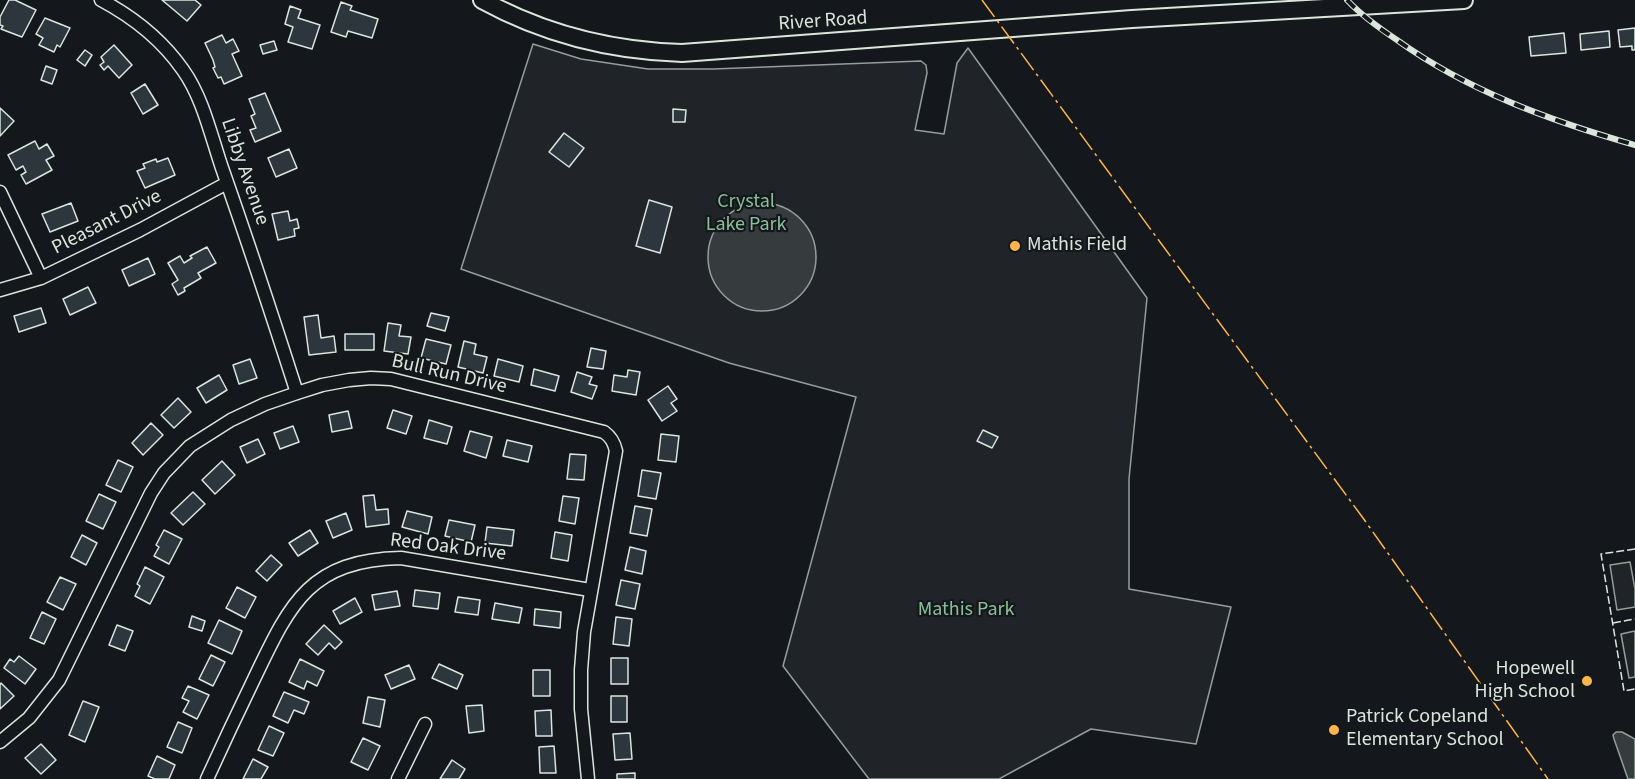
<!DOCTYPE html>
<style>
body{margin:0}
canvas{display:block;background:#14181c}
</style>
<canvas width="1635" height="779"></canvas>
<script>
const ctx = document.querySelector('canvas').getContext('2d');
ctx.lineJoin = 'round';
function paint(path, color) { ctx.fillStyle = color; ctx.fill(path, 'evenodd'); }
function strokePath(path, color, width, dash) { ctx.strokeStyle = color; ctx.lineWidth = width; ctx.lineCap = dash ? 'butt' : 'round'; ctx.setLineDash(dash || []); ctx.stroke(path); }
function write(font, color, halo, rows, align = 'center') {
  ctx.font = font + ' "Source Sans 3",sans-serif'; ctx.lineWidth = 4.5; ctx.setLineDash([]); ctx.textBaseline = 'middle'; ctx.strokeStyle = halo; ctx.fillStyle = color; for (const [text, x, y, turn = 0] of rows) {
    ctx.save(); ctx.translate(x, y); ctx.rotate((+turn || 0) * Math.PI / 180); ctx.textAlign = isNaN(turn) ? turn : align; if (halo) ctx.strokeText(text, 0, 0); ctx.fillText(text, 0, 0); ctx.restore();
  }
}
const green = new Path2D(`
 M533 44 581 59 648 69H713L921 61 926 65 927 73 915 130 944 134 957 63 968 48 1147 298 1129 479V589L1231 607 1196 744 1091 729 999 779H869L783 666 856 397 729 363 461 269Z
 M1630 562 1635 589V607L1617 610 1610 565Z
 M1635 631V677L1629 678 1621 634Z`);
paint(green, '#202428');
strokePath(green, '#939e99', 1.5);
const water = new Path2D(`
 M708 257a54 54 0 1 1 108 0a54 54 0 1 1-108 0Z
 M1616 732H1622L1635 739V779H1628L1614 739 1613 735Z`);
paint(water, '#363b3e');
strokePath(water, '#939e99', 1.5);
const building = new Path2D(`
 M9 0H15L36 10 22 37 1 29 3 26 0 25V17Z
 M162 0H195L201 5 187 21Z
 M341 2 352 6 350 10 378 19 372 38 348 31 346 37 331 32Z
 M290 6 301 10 298 18 320 25 312 49 288 42 293 27 285 24Z
 M45 18 70 28 60 47 57 45 54 52 39 45 43 38 36 34Z
 M1635 28V50H1632V46L1620 47 1618 30Z
 M1609 31 1610 47 1581 50 1580 34Z
 M1564 33 1566 53 1531 56 1529 37Z
 M222 35 226 43 233 39 239 51 232 54 242 76 224 84 221 77 218 78 213 68 215 67 213 60 205 43Z
 M274 41 277 50 263 54 260 45Z
 M114 45 132 65 119 78 108 66 104 70 100 65 104 62 101 57Z
 M85 50 92 55 85 66 77 60Z
 M46 66 57 70 52 84 41 80Z
 M145 84 158 105 143 114 131 93Z
 M265 93 281 131 255 142 250 130 256 128 251 116 255 114 249 99Z
 M0 108 14 121 0 136Z
 M673 109 686 110 685 122H673Z
 M564 133 584 148 569 167 549 152Z
 M35 141 39 149 47 144 54 156 46 160 52 170 26 184 21 175 26 172 23 166 16 170 8 155Z
 M289 149 297 168 276 177 268 158Z
 M168 158 175 175 145 188 137 171 145 168 143 164 156 159 157 162Z
 M649 200 672 207 660 253 636 246Z
 M71 203 78 221 50 232 42 214Z
 M288 211 290 221 297 219 299 228 294 229 295 236 278 240 272 214Z
 M207 247 216 263 198 273 201 278 184 288 185 291 178 295 172 284 178 280 168 263 180 256 184 263 192 258 190 256Z
 M148 258 155 274 129 286 122 270Z
 M88 287 96 303 70 315 63 299Z
 M41 308 46 323 19 332 14 316Z
 M431 313 449 317 445 331 427 326Z
 M318 315 321 338 334 336 336 352 309 355 304 317Z
 M388 323 401 325 399 336 411 337 408 354 384 351Z
 M345 334H374V350H345Z
 M426 339 451 345 446 364 421 358Z
 M464 341 476 344 474 354 487 357 483 373 458 367Z
 M591 348 606 351 603 369 587 367Z
 M250 359 257 378 239 384 233 365Z
 M498 359 523 366 519 382 494 376Z
 M534 369 559 376 555 391 531 385Z
 M628 370 640 372 636 395 612 391 614 375 627 377Z
 M577 372 592 377 589 384 597 386 592 399 571 392Z
 M219 375 227 390 206 403 197 388Z
 M668 386 677 399 671 403 677 411 662 421 648 400Z
 M178 398 191 412 174 428 161 415Z
 M393 410 412 416 406 434 387 428Z
 M348 411 352 428 332 432 329 415Z
 M429 420 452 427 447 444 424 438Z
 M151 423 163 435 143 455 132 443Z
 M293 426 299 442 280 449 274 433Z
 M983 430 998 437 992 448 977 441Z
 M470 431 492 437 486 458 464 451Z
 M661 434 679 436 676 462 658 460Z
 M258 439 265 454 247 463 240 447Z
 M507 440 532 446 528 462 503 456Z
 M570 454 586 455 584 480 567 479Z
 M118 460 133 467 121 492 106 485Z
 M222 461 235 475 215 494 202 480Z
 M642 470 661 473 656 499 638 496Z
 M193 492 205 504 183 525 171 513Z
 M99 494 116 502 103 529 86 521Z
 M374 495 376 510 388 509 389 524 366 527 363 496Z
 M563 496 579 498 575 524 559 521Z
 M635 506 652 509 647 536 630 533Z
 M407 511 432 517 428 534 402 527Z
 M346 513 352 530 333 538 326 521Z
 M449 520 475 525 471 542 445 536Z
 M487 527 514 530 512 546 485 543Z
 M164 530 182 539 169 564 154 556 159 547 156 545Z
 M310 530 318 543 298 556 289 543Z
 M555 532 572 535 568 561 551 558Z
 M82 535 97 543 86 565 71 557Z
 M630 547 646 551 642 574 625 570Z
 M271 555 282 565 267 581 256 571Z
 M145 567 164 577 150 604 135 596 140 586 137 584Z
 M60 577 76 584 63 610 47 602Z
 M621 580 640 584 635 609 616 605Z
 M237 587 256 597 245 618 226 608Z
 M415 590 440 593 438 609 413 606Z
 M397 591 400 606 375 610 372 595Z
 M458 597 480 600 478 615 455 612Z
 M355 598 362 612 340 624 333 611Z
 M495 603 522 608 519 623 492 619Z
 M535 609 561 612 560 628 534 625Z
 M42 612 56 619 44 644 30 638Z
 M192 616 205 621 202 631 189 627Z
 M616 617 632 619 629 646 613 644Z
 M219 620 242 631 232 654 208 643Z
 M117 625 133 631 125 651 109 645Z
 M324 625 342 642 335 649 329 643 318 655 306 644Z
 M211 655 225 662 213 686 199 679Z
 M19 656 36 669 25 684 4 668 10 659 14 662Z
 M611 658H628V684H611Z
 M300 659 324 671 317 686 307 681 304 689 289 682Z
 M439 664 463 675 457 689 432 678Z
 M409 665 415 679 391 689 385 675Z
 M533 670H550V696H533Z
 M1 683 14 696 0 709V685Z
 M188 686 209 695 197 719 183 712 189 701 182 698Z
 M284 692 309 702 304 714 294 710 288 723 273 716Z
 M611 696H627V722H611Z
 M368 697 385 700 380 727 363 723Z
 M83 701 99 707 85 742 69 735Z
 M482 705 484 731 469 733 466 706Z
 M551 710 552 736H536L535 711Z
 M178 722 192 728 182 753 167 747Z
 M269 726 284 733 273 756 258 750Z
 M630 733 632 759 615 760 613 734Z
 M363 738 380 746 368 770 351 762Z
 M41 744 56 760 41 774 25 758Z
 M554 746 556 773H540L539 747Z
 M157 756 175 765 169 779H155L148 776Z
 M253 759 268 767 261 779H243Z
 M452 760 465 769 459 779H440Z
 M635 773V779H617V774Z`);
paint(building, '#2c363c');
strokePath(building, '#d8e6dc', 1.5);
const street = new Path2D(`
 M101 0C133 17 162 40 183 70 203 98 211 136 222 168 248 242 273 318 297 393
 M0 192 41 278
 M0 290 41 278 140 230 227 183
 M0 742 29 718 59 680 151 493 164 473 190 446 231 420 265 404 297 393 322 385 349 380 371 378 391 379 604 432C611 437 614 442 616 451L584 632 581 670V709L588 779
 M207 779C222 746 238 712 254 679 290 604 309 560 401 558L590 590
 M398 779 425 724`);
const secondary = new Path2D(`
 M482 0C544 34 612 51 682 53L1132 19 1464 0`);
strokePath(street, '#d8e6dc', 15);
strokePath(secondary, '#d8e6dc', 20);
strokePath(street, '#14181c', 12);
strokePath(secondary, '#14181c', 16);
const rail = new Path2D(`
 M1347 0C1361 15 1379 28 1397 40 1468 91 1551 121 1635 145`);
strokePath(rail, '#d8e6dc', 6);
strokePath(rail, '#14181c', 4, [11]);
strokePath(new Path2D(`
 M1635 549 1601 554 1624 691 1635 689
 M1613 623 1635 619`), '#d8e6dc', 1.5, [8, 3]);
strokePath(new Path2D(`
 M982 0 1363 518 1548 779`), '#ffb74d', 1.5, [21, 4.5, 3, 4.5]);
for (const [x, y, r, color] of [
 [1015,246,6,"#ffb74d"],
 [1587,681,6,"#ffb74d"],
 [1334,730,6,"#ffb74d"]
]) { const dot = new Path2D(); dot.arc(x, y, r, 0, 2 * Math.PI); ctx.fillStyle = color; ctx.fill(dot); strokePath(dot, '#14181c', 2); }
write('20px', '#d8e6dc', '#14181c', [
 ["River Road",823,22,-4],
 ["Libby Avenue",244,172,71],
 ["Pleasant Drive",107,223,-27],
 ["Bull Run Drive",449,375,13],
 ["Red Oak Drive",448,548,7]
]);
write('20px', '#8ac095', '#14181c', [
 ["Crystal",746,203],
 ["Lake Park",746,226],
 ["Mathis Park",966,611]
]);
write('20px', '#d8e6dc', '#14181c', [
 ["Mathis Field",1027,246],
 ["Hopewell",1575,670,"right"],
 ["High School",1575,693,"right"],
 ["Patrick Copeland",1346,718],
 ["Elementary School",1346,741]
], 'left');
</script>
